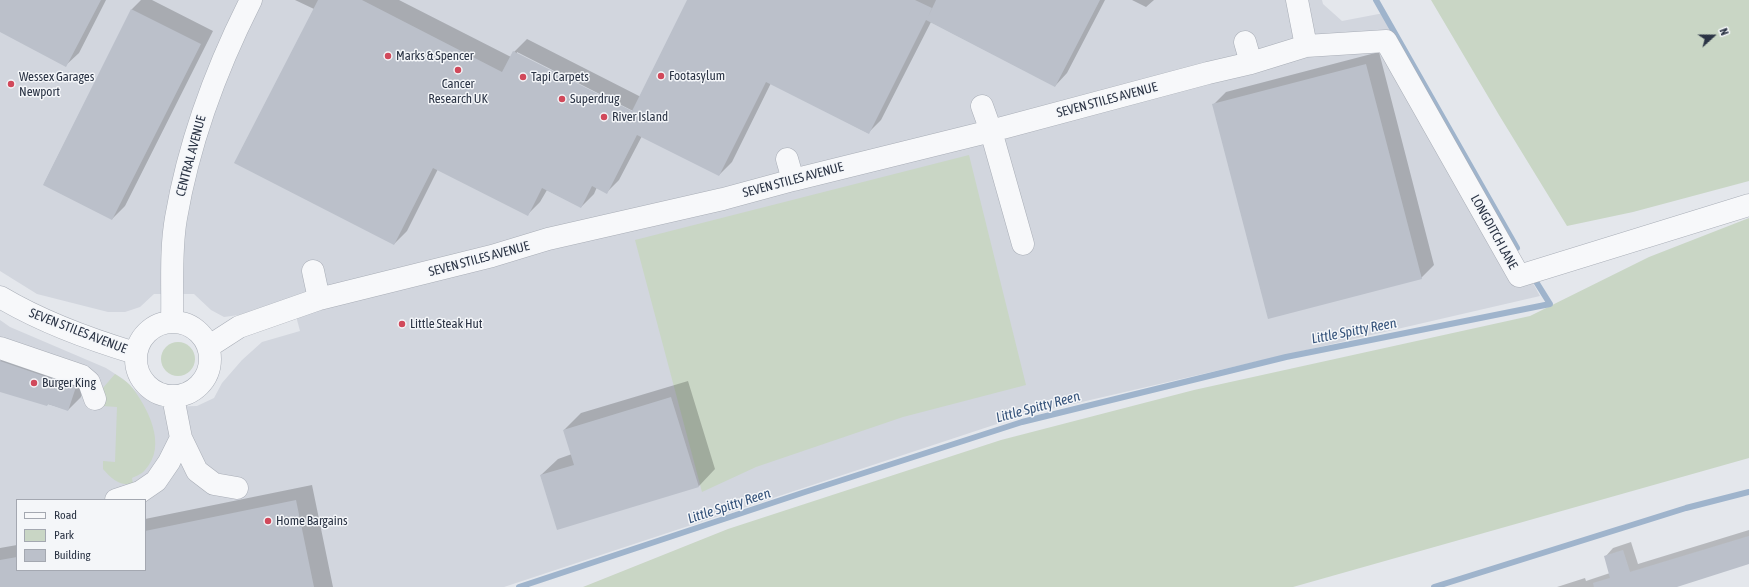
<!DOCTYPE html>
<style>
body{margin:0}
#map{position:relative;width:1749px;height:587px;overflow:hidden;background:#e4e7ec;font-family:"Asap Condensed",sans-serif}
canvas{display:block}
.legend{position:absolute;left:16px;top:499px;width:130px;height:72px;box-sizing:border-box;background:#f4f6f9;border:1px solid #a4a8b1;margin:0;padding:5px 7px;list-style:none;font-size:12px;color:#2b3445}
.legend li{display:flex;align-items:center;gap:8px;height:20px}
.legend b{width:20px;border:1px solid #a4a8b1}
.north{position:absolute;left:1693px;top:16px;width:40px;height:40px;-webkit-text-stroke:3px #f4f6f9;paint-order:stroke;rotate:69deg;font-size:11px;font-weight:700;line-height:16px;text-align:center;color:#2b3445}
.north::after{content:'';display:block;margin:auto;width:14px;height:18px;background:#2b3445;clip-path:polygon(50% 0,100% 100%,50% 72%,0 100%)}
</style>
<div id="map">
<canvas width="1749" height="587"></canvas>
<ul class="legend">
<li><b style="height:5px;background:#f7f8fa"></b>Road</li>
<li><b style="height:11px;background:#c9d6c5"></b>Park</li>
<li><b style="height:11px;background:#bbc0ca"></b>Building</li>
</ul>
<div class="north">N</div>
</div>
<script>
const ctx = document.querySelector('canvas').getContext('2d');
ctx.lineJoin = 'round';
function paint(path, color) { ctx.fillStyle = color; ctx.fill(path, 'evenodd'); }
function strokePath(path, color, width, dash) { ctx.strokeStyle = color; ctx.lineWidth = width; ctx.lineCap = dash ? 'butt' : 'round'; ctx.setLineDash(dash || []); ctx.stroke(path); }
function write(font, color, halo, rows, align = 'center') {
  ctx.font = font + ' "Asap Condensed",sans-serif'; ctx.lineWidth = 3; ctx.setLineDash([]); ctx.textBaseline = 'middle'; ctx.strokeStyle = halo; ctx.fillStyle = color; for (const [text, x, y, turn = 0] of rows) {
    ctx.save(); ctx.translate(x, y); ctx.rotate((+turn || 0) * Math.PI / 180); ctx.textAlign = isNaN(turn) ? turn : align; if (halo) ctx.strokeText(text, 0, 0); ctx.fillText(text, 0, 0); ctx.restore();
  }
}
paint(new Path2D(`
 M0 0H1322L1323 4 1342 21 1384 13 1540 296 1021 416 504 587H0V320L10 327 106 368 123 379 139 394 163 407 197 406 214 398 222 383 242 360 262 342 300 331 292 301 239 315 224 317 211 310 194 294H154L140 307 125 312H108L37 294 0 271ZM17 500H145V570H17Z`), '#d2d6de');
paint(new Path2D(`
 M1431 0H1749V181L1633 212 1567 226 1499 115Z
 M969 155 1026 385 903 417 756 467 702 492 635 240Z
 M1749 218V458L1293 587H583L728 529 1001 440 1194 390 1530 316 1649 257Z
 M161 359a17 17 0 1 1 34 0a17 17 0 1 1-34 0Z
 M115 374C120 377 126 381 130 385 148 407 168 446 145 470 142 474 136 476 132 478L133 484C119 486 112 479 103 469V461L115 462 117 407 102 406V389Z`), '#c9d6c5');
paint(new Path2D(`
 M0 0H106L79 53 66 65 0 31Z
 M141 0H152L213 31 125 206 112 219 44 184 132 9Z
 M295 0H399L511 57 514 52 527 39 641 97 689 0H1105L1067 73 1055 86 931 22 881 120 868 133 771 83 732 162 719 175 642 136 619 180 607 192 597 187 594 194 581 207 547 190 540 202 528 214 438 169 407 231 394 244 314 9ZM517 52 637 113 636 114 517 54Z
 M1132 0H1154L1146 7Z
 M1379 52 1434 265 1421 278 1213 105 1226 92Z
 M13 349 88 374 81 397 68 410 48 404 47 405 0 391V361Z
 M688 381 715 469 699 486 541 475 558 459 572 454 564 430 581 413Z
 M312 485 333 587H0V548L17 545V570H145V519Z
 M1749 530V563L1671 587H1557L1585 578 1586 581 1610 573 1605 557 1613 548 1631 542 1638 564Z`), '#0003');
strokePath(new Path2D(`
 M1376 0 1517 248
 M519 587 805 492 1022 422 1286 357 1550 304 1535 280
 M1434 587 1686 508 1749 492`), '#9fb4cc', 6);
paint(new Path2D(`
 M0 0H101L66 67 0 32Z
 M318 0H362L502 72 513 51 632 111 687 0H915L932 8 928 17 936 0H1100L1055 87 926 20 869 134 766 82 719 176 637 135 607 194 592 186 581 208 542 188 528 216 433 168 394 245 234 163Z
 M131 9 201 44 112 220 43 185Z
 M1366 64 1422 279 1268 319 1212 104Z
 M0 361 76 387 68 411 48 404 47 406 0 392Z
 M671 397 699 487 557 530 540 475 574 465 563 430Z
 M296 500 314 587H0V560L17 557V570H145V531Z
 M1749 536V564L1677 587H1594L1593 583 1610 578 1604 556 1623 550 1630 572Z`), '#bbc0ca');
const minor = new Path2D(`
 M1297 0 1306 46
 M1245 42 1251 63
 M982 106 991 131 1023 244
 M787 159 793 180
 M313 271 319 299
 M0 297C42 322 88 339 135 353
 M136 359a37 37 0 1 1 74 0a37 37 0 1 1-74 0Z
 M172 322C173 288 170 252 176 218 189 142 216 69 251 0
 M208 347 239 327 319 299 492 256 548 239 723 199 793 180 991 131 1208 73 1251 63 1306 46 1386 41 1519 276 1749 205
 M0 348 82 376 89 382 95 399
 M181 438 197 471 214 484 237 488
 M116 500 140 492 156 481 169 462 181 438 173 397`);
strokePath(minor, '#a9aeb7', 23);
strokePath(minor, '#f7f8fa', 22);
for (const [x, y, r, color] of [
 [388,56,4,"#d1495b"],
 [458,70,4,"#d1495b"],
 [661,76,4,"#d1495b"],
 [523,77,4,"#d1495b"],
 [11,84,4,"#d1495b"],
 [562,99,4,"#d1495b"],
 [604,117,4,"#d1495b"],
 [402,324,4,"#d1495b"],
 [34,383,4,"#d1495b"],
 [268,521,4,"#d1495b"]
]) { const dot = new Path2D(); dot.arc(x, y, r, 0, 2 * Math.PI); ctx.fillStyle = color; ctx.fill(dot); strokePath(dot, '#f4f6f9', 1.5); }
write('13px', '#2b3445', '#f4f6f9', [
 ["Marks & Spencer",396,56],
 ["Footasylum",669,76],
 ["Wessex Garages",19,77],
 ["Newport",19,92],
 ["Tapi Carpets",531,77],
 ["Cancer",458,84,"center"],
 ["Research UK",458,99,"center"],
 ["Superdrug",570,99],
 ["River Island",612,117],
 ["Little Steak Hut",410,324],
 ["Burger King",42,383],
 ["Home Bargains",276,521]
], 'left');
write('13px', '#2b3445', '#f4f6f9', [
 ["SEVEN STILES AVENUE",1107,100,-15],
 ["CENTRAL AVENUE",191,156,-75],
 ["SEVEN STILES AVENUE",793,180,-15],
 ["LONGDITCH LANE",1494,232,61],
 ["SEVEN STILES AVENUE",479,259,-15],
 ["SEVEN STILES AVENUE",78,331,21]
]);
write('italic 14px', '#34527a', '#f4f6f9', [
 ["Little Spitty Reen",1354,331,-11],
 ["Little Spitty Reen",1038,407,-15],
 ["Little Spitty Reen",729,506,-18]
]);
</script>
